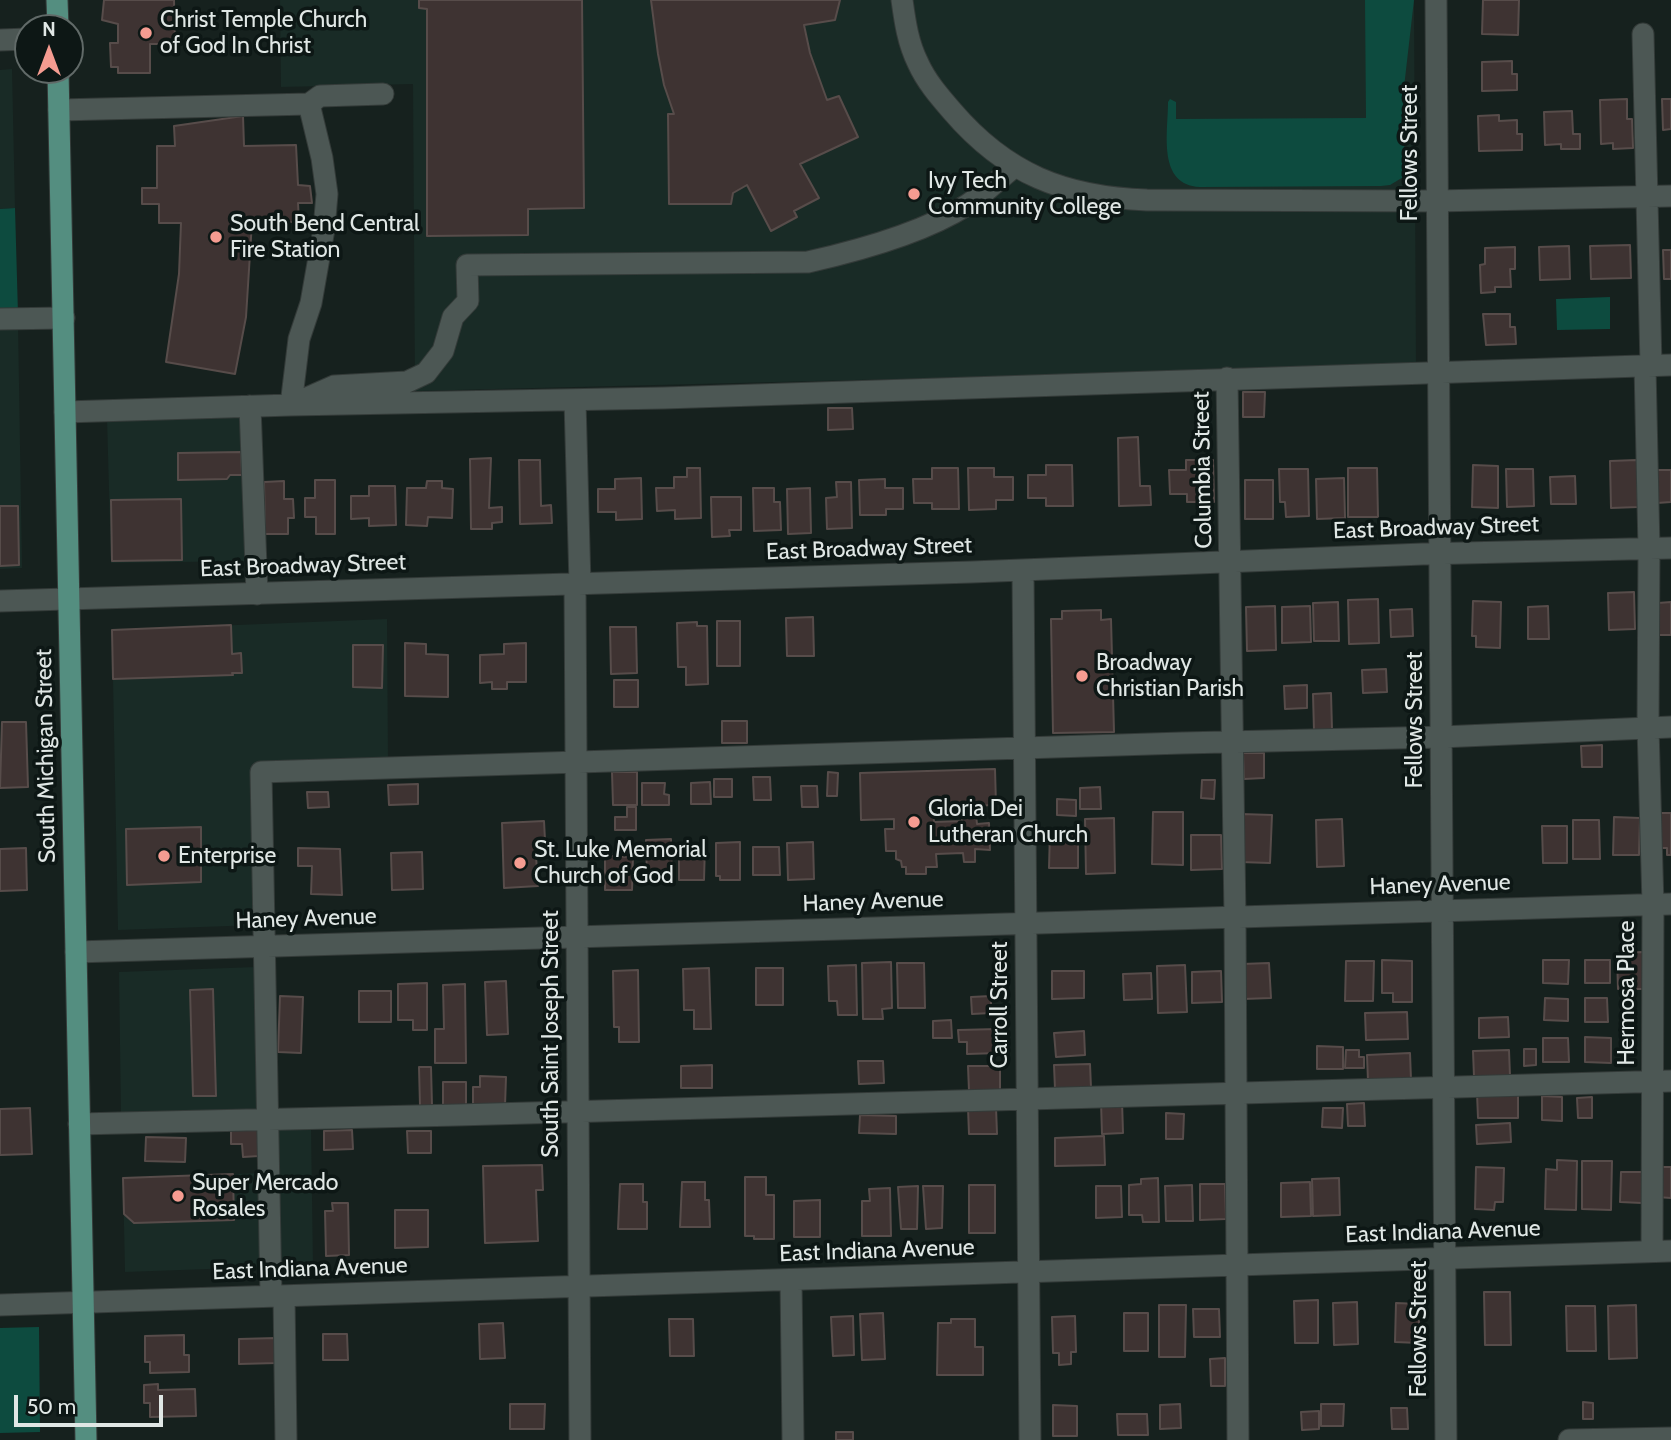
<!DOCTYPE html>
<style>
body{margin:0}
#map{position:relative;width:1671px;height:1440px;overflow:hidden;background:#16211e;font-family:Cabin,sans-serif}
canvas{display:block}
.north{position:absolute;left:14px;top:14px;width:70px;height:70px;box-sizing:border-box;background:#0d1715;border:2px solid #616a68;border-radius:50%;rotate:0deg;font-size:19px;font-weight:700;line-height:28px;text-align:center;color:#e0e7e5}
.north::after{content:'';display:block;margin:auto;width:24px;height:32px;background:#f59c91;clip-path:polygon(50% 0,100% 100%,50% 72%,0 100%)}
.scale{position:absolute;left:14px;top:1395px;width:149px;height:32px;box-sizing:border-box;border:4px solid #e0e7e5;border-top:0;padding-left:9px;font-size:21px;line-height:24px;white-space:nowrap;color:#e0e7e5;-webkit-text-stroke:5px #0d1715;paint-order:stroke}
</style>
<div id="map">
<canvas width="1671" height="1440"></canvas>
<div class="north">N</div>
<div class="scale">50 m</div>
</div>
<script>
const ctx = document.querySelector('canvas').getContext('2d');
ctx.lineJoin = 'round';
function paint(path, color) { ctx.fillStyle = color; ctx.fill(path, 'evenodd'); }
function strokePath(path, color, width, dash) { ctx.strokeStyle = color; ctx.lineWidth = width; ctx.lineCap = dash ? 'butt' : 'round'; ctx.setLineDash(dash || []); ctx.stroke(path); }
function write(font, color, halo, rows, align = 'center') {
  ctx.font = font + ' Cabin,sans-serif'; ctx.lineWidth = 7; ctx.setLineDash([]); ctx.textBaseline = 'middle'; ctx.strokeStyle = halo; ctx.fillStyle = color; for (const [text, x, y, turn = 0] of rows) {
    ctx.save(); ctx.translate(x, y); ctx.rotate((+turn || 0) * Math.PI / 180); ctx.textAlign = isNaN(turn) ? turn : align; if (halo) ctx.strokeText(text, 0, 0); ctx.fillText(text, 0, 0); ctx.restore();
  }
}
paint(new Path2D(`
 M280 0H1414L1416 366 415 391 413 84 281 87Z
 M12 69 15 208 0 209V70Z
 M18 322 22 568 0 569V323Z
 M244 414 249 561 111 563 107 418Z
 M387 619 388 760 253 764 257 925 118 930 112 630Z
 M256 967 260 1112 121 1116 119 972Z
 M311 1126 313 1266 275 1267 274 1128Z
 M263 1173 264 1267 125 1272 123 1178Z`), '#192b26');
paint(new Path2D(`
 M1365 0H1414L1403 96 1405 176 1390 185 1381 186 1200 187C1157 185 1168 133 1168 102L1170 99 1176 102V119L1366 118Z
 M15 208 18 314H0V209Z
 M1610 297V329L1557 330 1556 299Z
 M39 1327 40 1432 0 1433V1328Z`), '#0d4b3f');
const building = new Path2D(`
 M104 0H174L175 44H150V73H118V67H111L110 43H118V24L102 20Z
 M419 0H582L584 208 528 209V235L427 236V9L419 8Z
 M651 0H840L835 20 804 25 810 53 827 100 839 96 858 137 800 164 819 198 794 211 797 217 771 231 747 185 733 193 731 204H669L668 114H674L664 85 658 54Z
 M1483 0H1519L1518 35 1482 34Z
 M1512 61V74H1517V90L1482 91V62Z
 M1627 99V119H1632L1633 148 1613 149V143L1601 144 1600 100Z
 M1662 99H1671V129L1663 130Z
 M1572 111 1573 134H1580V149H1561V144L1545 145 1544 112Z
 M1499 115V121L1517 120V134H1522V150L1479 151 1478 116Z
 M243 116 244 146 296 145 298 185 310 186 312 203H298L299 222H252L246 317 235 374 166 362 179 274 181 223H159V204H142V188H157V146H175L174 126Z
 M1630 245 1631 278 1591 279 1590 246Z
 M1569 246 1570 279 1540 280 1539 247Z
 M1515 247V269H1510L1511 287H1495V292L1481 293 1480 265 1485 264V248Z
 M1663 250H1671V279H1664Z
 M1483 314H1510V327H1515L1516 344 1486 345Z
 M1243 392H1265L1264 417H1243Z
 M828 408H852L853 429 828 430Z
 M1138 437 1140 486H1150L1151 505 1119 506 1118 438Z
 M241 452 242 475H230L227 479 178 480V453Z
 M491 458 489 508 502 507V522L492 523V529H471L470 459Z
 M519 460H540L541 506 551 505 552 523 520 524Z
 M1186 460H1213L1214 502H1187V494H1170L1169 470H1186Z
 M1637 460 1638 507 1611 508 1610 461Z
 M1046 465H1072L1073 506H1046V498H1028V475H1046Z
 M1473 465 1498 466V508L1472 507Z
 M687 468H700L701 518 675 519V510L657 511 656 488H674V477H687Z
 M932 468H958L959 509H932V503H914L913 479H932Z
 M968 468H994V477H1013V500H996V509L969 510Z
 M1348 468H1377L1378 517H1348Z
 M1279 469H1308L1309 516 1286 517 1285 502H1280Z
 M1506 469H1533L1534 506 1507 507Z
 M1657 470H1671V502L1657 503Z
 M1575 476 1576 504H1551L1550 477Z
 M641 478 642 519 616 520V512H598V489H615V479Z
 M1344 478 1345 518 1317 519 1316 479Z
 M885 479V488H903V509H886V515H860L859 480Z
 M315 480H335V534H316V517H305V498H315Z
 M1245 480H1273V519H1245Z
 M284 481V499H293L294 518H288V534H265L264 482Z
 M427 481H442V488L453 489 452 518 428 517 427 526 406 525 407 488H426Z
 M836 482H851L852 528 827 529 826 498 837 497Z
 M369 486H395L396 525 369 526V518L351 519V496H369Z
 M753 488H774V502H780L781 530 754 531Z
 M810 488 811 533 788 534 787 489Z
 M711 497H741V530H729L730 536 712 537Z
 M181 499 182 560 112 561 111 500Z
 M0 506H18L19 565 0 566Z
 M1634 592 1635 629 1609 630 1608 593Z
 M1378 599 1379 643 1349 644 1348 600Z
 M1473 601 1501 602 1500 648 1476 647V636H1472Z
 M1338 602 1339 641H1314L1313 603Z
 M1671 602V635H1659L1658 603Z
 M1275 606 1276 650 1247 651 1246 607Z
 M1310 606 1311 642 1282 643V607Z
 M1548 606 1549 639H1528V607Z
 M1412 609 1413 636 1391 637 1390 610Z
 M1101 610V620L1111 619 1114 732 1053 733 1051 619H1062V611Z
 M813 617 814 656H787L786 618Z
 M717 621H740V666H717Z
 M697 622V626H707L708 684 686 685V667H678L677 623Z
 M231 625 232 654 241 653 242 673H232L233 675 113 679 112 630Z
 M610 627H636L637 673 611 674Z
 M405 643 426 644V654L448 655V697L405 696Z
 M526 643V682H507V689H492V682L480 683V655L504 654V644Z
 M353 645H383L382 688 353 687Z
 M1386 669 1387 692 1363 693 1362 670Z
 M614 680H638V707H614Z
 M1307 685V708L1285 709 1284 686Z
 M1331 693 1332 730 1314 731 1313 694Z
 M722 721H747V743H722Z
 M2 722H26L28 787 0 788Z
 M1602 745V767H1582L1581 746Z
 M1243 753H1264V778L1244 779Z
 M995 769 996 805 933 807 934 822 962 821V815H976L977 824 989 823 990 850 975 849V862H964L963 853 936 854 937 867H926V874H906V867H902L901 861 896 859V851H886L885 829H894V819L861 820 860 773Z
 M612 772H637V805H613Z
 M828 772 838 773 837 796H827Z
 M753 777H770L771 800H754Z
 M714 779H732V797H714Z
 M1202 780H1215L1214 799 1201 798Z
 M710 782 711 804H691V783Z
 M642 783H665L664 794 669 795V805H642Z
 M418 784V804L389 805 388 785Z
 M801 786H817L818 807H802Z
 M1100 787 1101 809H1080V788Z
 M307 792H328L329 807 308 808Z
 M1057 799 1076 800V816L1057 815Z
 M627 807H636V830H615V817H627Z
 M1153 812H1183V865L1152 864Z
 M1655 813H1671V855H1667V848H1655Z
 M1241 814 1272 815 1270 863 1240 862Z
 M1614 817 1640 818 1639 855H1613Z
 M1114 818 1115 873 1086 874 1085 819Z
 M1342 819 1344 866 1317 867 1316 820Z
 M1573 820H1599L1600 859H1573Z
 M544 821 545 840 535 841 538 886 504 888 502 823Z
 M1542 826H1567V863H1543Z
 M201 827V882L127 885 126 829Z
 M1050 831H1078V868H1049Z
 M1191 835H1221L1222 869 1191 870Z
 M671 839 672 877 647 878 646 840Z
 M740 842V880H720V876H716V843Z
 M813 842 814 879 788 880 787 843Z
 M679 844H705L704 880H679Z
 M753 847H779L780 875H753Z
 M26 848 27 890 0 891V849Z
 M298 848 340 849 342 895 311 894 312 866H298Z
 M422 852 423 889 392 890 391 853Z
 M605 856 633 857 632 890H605Z
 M1643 952 1644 989H1618L1617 953Z
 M1382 960 1412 961V1002H1393V993H1382Z
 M1543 960H1569L1568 984 1543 983Z
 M1585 960H1610V983H1585Z
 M1346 961H1374L1373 1001H1345Z
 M891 962 892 1008 882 1009 883 1019H863L862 963Z
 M897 963H924L925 1008H898Z
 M1269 963 1271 998 1243 999 1242 964Z
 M856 965 857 1015H838L837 1001H829L828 966Z
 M1185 965 1187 1012 1158 1013 1157 966Z
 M709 968 711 1029H694V1010H684L683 969Z
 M756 968H783V1005H756Z
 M638 970 639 1042H619V1027H614L613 971Z
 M1052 971H1084V998L1052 999Z
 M1221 971 1222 1002 1192 1003V972Z
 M1151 973 1152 999 1124 1000 1123 974Z
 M506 981 508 1034 487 1035 485 982Z
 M427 983V1030H413V1020H398V984Z
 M465 984 466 1063H435V1029H444L443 985Z
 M213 989 216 1096H193L190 990Z
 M359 991H391V1022H359Z
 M280 996 303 997 301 1053 278 1052Z
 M991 996V1013L972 1014 971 997Z
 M1545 998 1568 999V1021L1544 1020Z
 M1585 998H1607L1608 1022H1585Z
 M1407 1012 1408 1039 1366 1040 1365 1013Z
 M1508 1017 1509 1037 1479 1038V1018Z
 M951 1020 952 1038H933V1021Z
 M998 1029 999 1053 967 1054V1042H959L958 1030Z
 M1084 1031 1085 1055 1056 1057 1054 1033Z
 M1585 1037 1611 1038V1063L1585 1062Z
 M1543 1038H1568L1569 1062H1543Z
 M1317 1046 1343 1047V1069H1317Z
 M1524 1049H1536V1065L1524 1066Z
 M1346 1050H1359V1057H1364V1068H1345Z
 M1509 1050 1510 1076 1474 1077 1473 1051Z
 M1410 1053 1411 1080 1368 1081 1367 1055Z
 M858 1061H883L884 1083 859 1084Z
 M1090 1064 1091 1088 1055 1089 1054 1065Z
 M712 1065V1088H681V1066Z
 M968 1066H1000V1090L969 1091Z
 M419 1067H431L432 1106H420Z
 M480 1076 506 1077 505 1106 473 1105V1087H480Z
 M443 1082H466V1106H443Z
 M1518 1092V1118H1478L1477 1093Z
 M1542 1096 1562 1097V1121L1542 1120Z
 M1592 1097V1118H1578L1577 1098Z
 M1122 1101 1123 1133 1102 1134 1101 1102Z
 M1364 1103 1365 1126H1348L1347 1104Z
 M996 1107 997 1134H969L968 1108Z
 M30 1108 32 1154 0 1155V1109Z
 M1323 1108H1343L1342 1128 1322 1127Z
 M1166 1113 1184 1114 1183 1139H1166Z
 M860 1115 896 1116V1134L859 1133Z
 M1510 1123 1511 1142 1477 1144 1476 1125Z
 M258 1127 259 1156 243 1157 242 1144H231V1128Z
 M352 1130 353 1149 324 1150V1131Z
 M407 1131H431V1153H408Z
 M1104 1136 1105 1165 1055 1166V1138Z
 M146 1137 186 1138 185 1162 145 1161Z
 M1557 1160 1577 1161 1576 1210 1545 1209 1546 1169 1557 1170Z
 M1582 1161H1612L1611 1210 1582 1209Z
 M542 1165 543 1190H536L538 1241 485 1243 483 1166Z
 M1476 1167 1504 1168 1503 1202H1495L1494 1210 1475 1209Z
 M1658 1167H1671V1198L1657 1197Z
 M1621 1172H1643L1642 1203 1620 1202Z
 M233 1174 234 1220 134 1223 124 1214 123 1178Z
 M745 1177H766V1195H774V1239H754V1236H745Z
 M1158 1178 1159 1222H1143L1142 1215H1129V1185L1141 1184V1179Z
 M1339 1178 1340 1215 1313 1216 1312 1179Z
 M682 1182H705V1200H709L710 1227H680Z
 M1310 1182 1311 1216 1281 1217V1183Z
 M620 1184H643V1202H647V1229H618Z
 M1200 1184H1225L1226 1219 1200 1220Z
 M969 1185H995V1233H969Z
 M1192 1185 1193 1221H1166L1165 1186Z
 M918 1186 917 1229H901L898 1187Z
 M923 1186H943L942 1228 926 1229Z
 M1096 1186H1121L1122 1217 1096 1218Z
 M890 1188 891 1236H862V1201H870L869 1189Z
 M820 1200V1237H794V1201Z
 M332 1203H348L349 1255 326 1256 325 1211H333Z
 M395 1210H428V1247L395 1248Z
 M1484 1292H1510L1511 1345H1485Z
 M1318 1300V1343H1295L1294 1301Z
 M1357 1302 1358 1344 1334 1345 1333 1303Z
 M1396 1303 1419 1304V1343L1395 1342Z
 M1159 1305H1186L1185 1357H1159Z
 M1636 1305 1637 1358 1609 1359 1608 1306Z
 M1566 1306H1595L1596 1351H1567Z
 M1193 1309H1219L1220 1337H1194Z
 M883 1313 885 1359 862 1360 860 1314Z
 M1124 1313H1148V1351H1124Z
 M853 1316 854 1355 833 1356 831 1317Z
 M1075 1316 1076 1352H1071V1364L1059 1365V1353H1053L1052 1317Z
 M669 1319H693L694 1356H670Z
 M951 1319H975V1347H983V1375H937L938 1323H951Z
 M503 1323 505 1358 480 1359 479 1324Z
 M323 1334H347L348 1360H323Z
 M184 1335V1355H189V1372L150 1373V1362H145V1336Z
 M276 1338 277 1363 239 1364V1339Z
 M1225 1358V1386H1211L1210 1359Z
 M158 1384V1390L195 1389 196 1416 150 1417V1403H144V1385Z
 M1583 1402 1593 1403V1419H1583Z
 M510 1404H545L544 1429H510Z
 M1180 1404 1181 1428 1160 1429V1405Z
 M1321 1404H1344L1343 1426H1321Z
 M1053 1405 1077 1406V1436H1053Z
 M1391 1408H1407L1408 1429H1392Z
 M1319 1411V1429L1302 1430 1301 1412Z
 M1117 1414H1147L1148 1435H1118Z
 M836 1432H853V1440H836Z`);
paint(building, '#3e3332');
strokePath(building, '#574c4a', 2);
const minor = new Path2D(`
 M902 0C905 22 908 43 918 63 926 81 939 96 952 111 1006 174 1064 197 1147 200L1436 201 1671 196
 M1436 0 1446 1440
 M1643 34 1651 365
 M0 40 28 39
 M309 104 322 158 327 194 324 229 311 303 299 339 291 405 334 386 407 382 426 373 443 351 453 317 468 301 467 265 808 262C857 251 925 232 967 205 984 194 999 179 1014 167
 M59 110 309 104 320 96 383 94
 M0 319 64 318
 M1645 366 1649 549 1648 727 1653 905 1652 1251
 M1227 378 1235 917 1238 1440
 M575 401 580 584
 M250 406 257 594
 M65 412 291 405 664 398 1671 365
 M1023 570 1030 1440
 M575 585 580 1440
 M0 601 972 572 1423 554 1671 548
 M76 952 1671 904
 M79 1124 457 1115 1671 1081
 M791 1280 793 1440
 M271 1296 261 772 1182 743 1441 737 1671 727
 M284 1296 286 1440
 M0 1305 1671 1251
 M1569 1440 1671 1438`);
const major = new Path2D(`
 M57 0 58 28
 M58 70 86 1440`);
strokePath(minor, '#343b39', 23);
strokePath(major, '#343b39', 23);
strokePath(minor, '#4c5754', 21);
strokePath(major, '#548e80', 21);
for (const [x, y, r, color] of [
 [146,33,7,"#f59c91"],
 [914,194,7,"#f59c91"],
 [216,237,7,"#f59c91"],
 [1082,676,7,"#f59c91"],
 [914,822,7,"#f59c91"],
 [164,856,7,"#f59c91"],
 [520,863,7,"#f59c91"],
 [178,1196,7,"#f59c91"]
]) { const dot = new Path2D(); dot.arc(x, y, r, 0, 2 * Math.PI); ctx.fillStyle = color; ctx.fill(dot); strokePath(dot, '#0d1715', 2.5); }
write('23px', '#e0e7e5', '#0d1715', [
 ["Christ Temple Church",160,20],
 ["of God In Christ",160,46],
 ["Ivy Tech",928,181],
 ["Community College",928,207],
 ["South Bend Central",230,224],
 ["Fire Station",230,250],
 ["Broadway",1096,663],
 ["Christian Parish",1096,689],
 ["Gloria Dei",928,809],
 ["Lutheran Church",928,835],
 ["St. Luke Memorial",534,850],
 ["Church of God",534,876],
 ["Enterprise",178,856],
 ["Super Mercado",192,1183],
 ["Rosales",192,1209]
], 'left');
write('23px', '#e0e7e5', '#0d1715', [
 ["Fellows Street",1410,153,-90],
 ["Columbia Street",1203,470,-91],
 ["East Broadway Street",1436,528,-2],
 ["East Broadway Street",869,549,-2],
 ["East Broadway Street",303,566,-2],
 ["Fellows Street",1415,720,-90],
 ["South Michigan Street",46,756,-91],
 ["Haney Avenue",1440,885,-2],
 ["Haney Avenue",873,902,-2],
 ["Haney Avenue",306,919,-2],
 ["Hermosa Place",1627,993,-90],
 ["Carroll Street",1000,1005,-90],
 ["South Saint Joseph Street",551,1034,-90],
 ["East Indiana Avenue",1443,1232,-2],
 ["East Indiana Avenue",877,1251,-2],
 ["East Indiana Avenue",310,1269,-2],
 ["Fellows Street",1419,1329,-90]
]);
</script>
